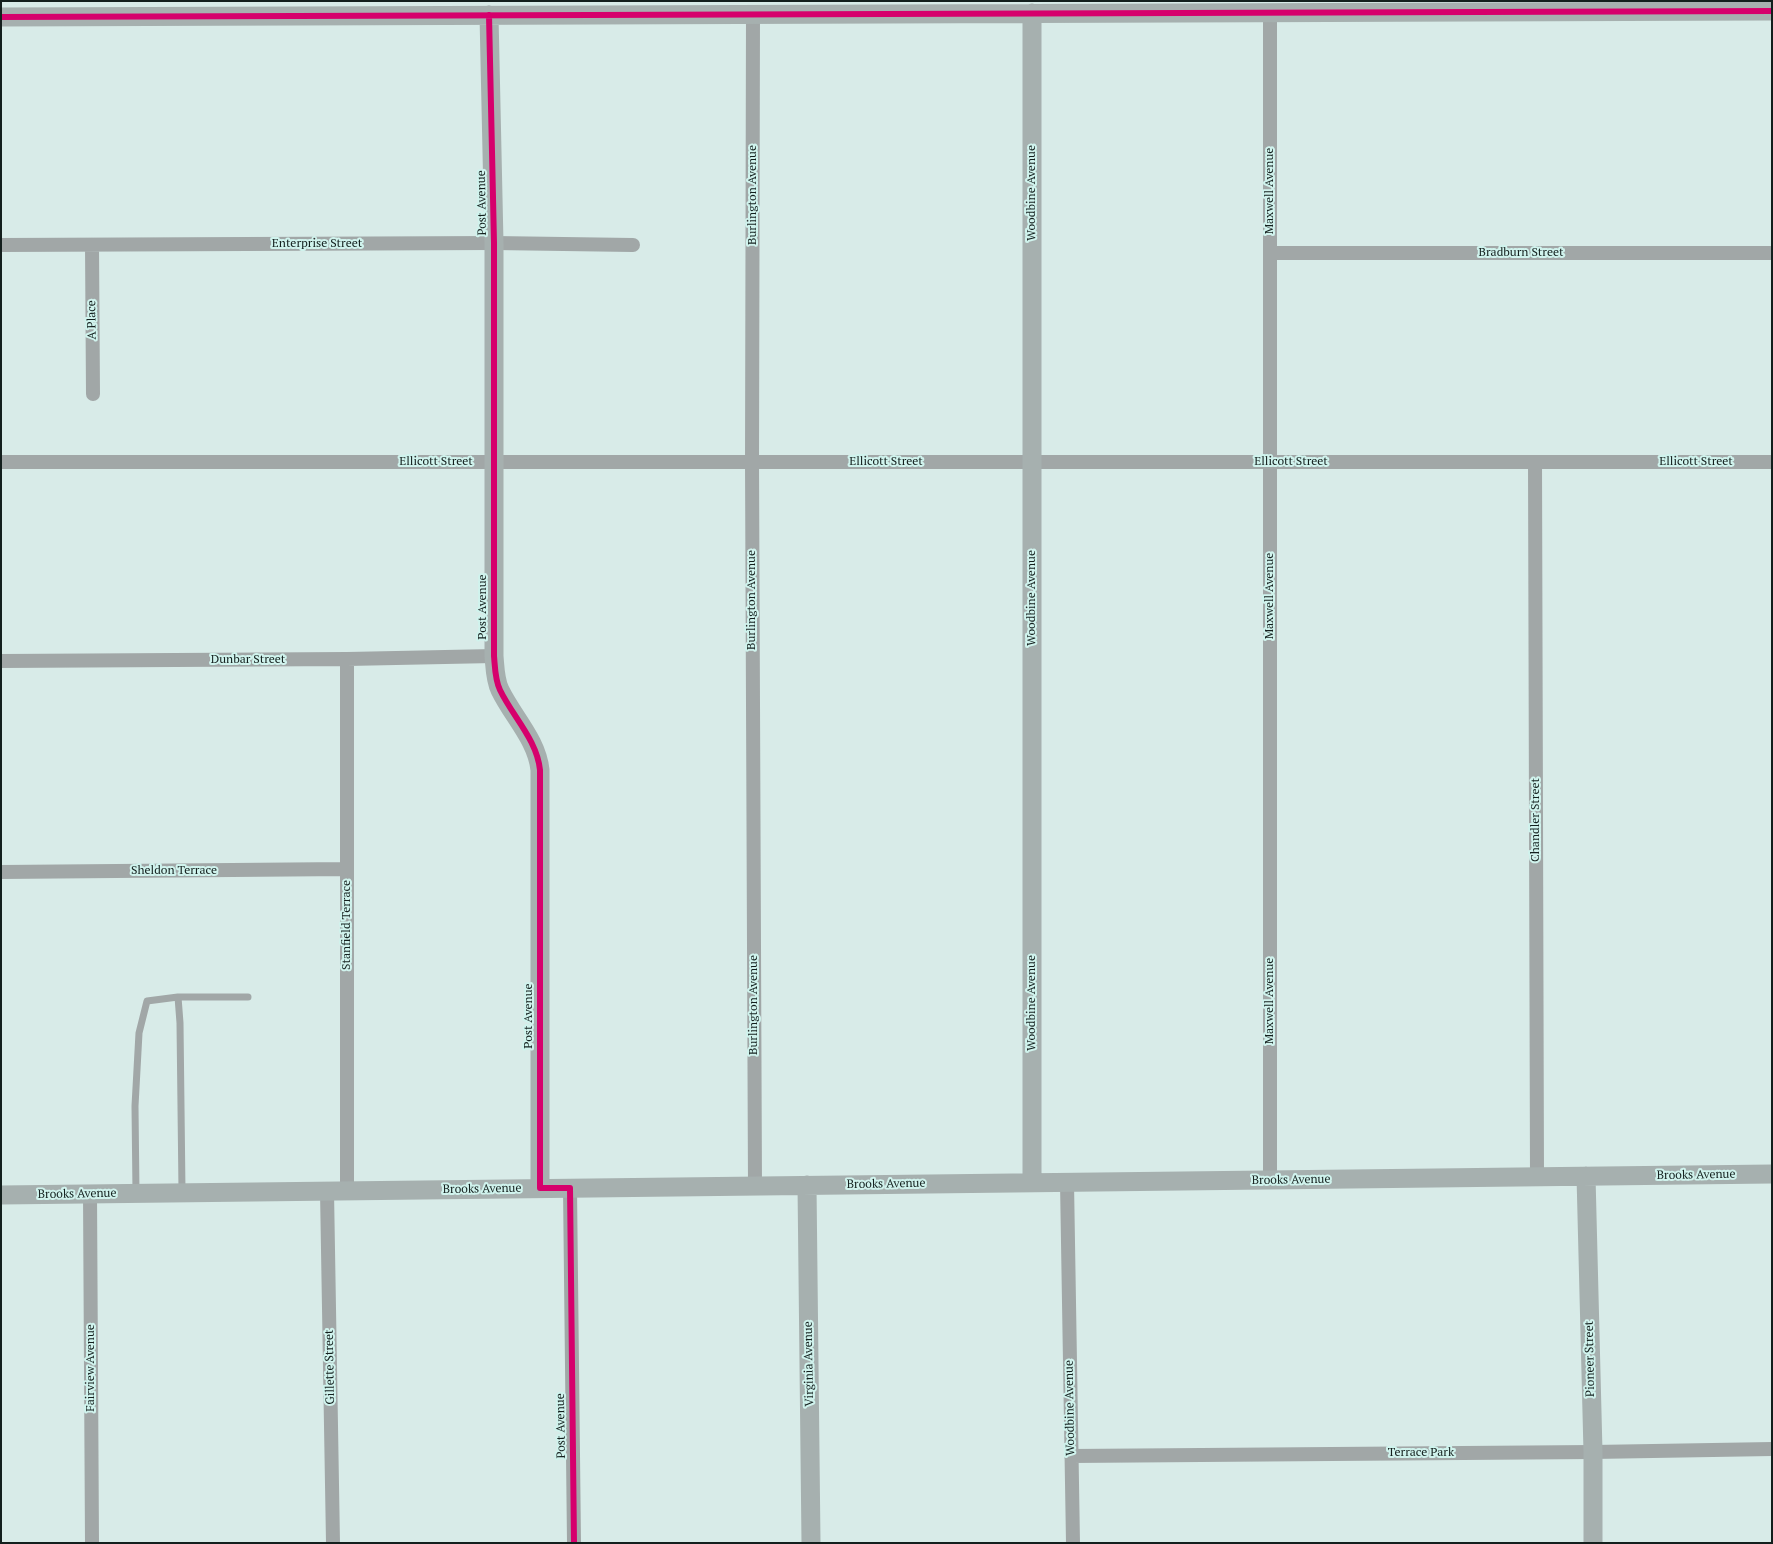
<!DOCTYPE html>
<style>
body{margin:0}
#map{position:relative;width:1773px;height:1544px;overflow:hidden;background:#d8ebe8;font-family:"PT Serif",serif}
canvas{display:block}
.frame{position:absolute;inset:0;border:2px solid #131f1d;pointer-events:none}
</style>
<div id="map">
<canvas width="1773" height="1544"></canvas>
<div class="frame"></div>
</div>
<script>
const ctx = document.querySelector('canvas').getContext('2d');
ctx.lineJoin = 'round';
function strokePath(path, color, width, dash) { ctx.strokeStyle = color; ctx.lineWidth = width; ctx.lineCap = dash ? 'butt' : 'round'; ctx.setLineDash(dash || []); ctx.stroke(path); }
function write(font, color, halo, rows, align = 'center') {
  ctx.font = font + ' "PT Serif",serif'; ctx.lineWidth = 4; ctx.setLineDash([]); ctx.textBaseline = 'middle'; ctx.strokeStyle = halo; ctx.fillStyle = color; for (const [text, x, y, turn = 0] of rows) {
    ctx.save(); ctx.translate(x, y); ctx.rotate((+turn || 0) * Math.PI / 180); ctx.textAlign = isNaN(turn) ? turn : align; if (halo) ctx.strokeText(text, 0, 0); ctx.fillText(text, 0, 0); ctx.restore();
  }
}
strokePath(new Path2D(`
 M178 997 180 1023 182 1191
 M136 1193 135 1106 139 1033 147 1001 178 997H248`), '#a1a7a7', 7);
strokePath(new Path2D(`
 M1270 13V1180
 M753 14 752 462 755 1186
 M1 245 494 243 633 245
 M92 245 93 394
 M1270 253H1772
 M1 462H1772
 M1535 462 1537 1177
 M347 659V1191
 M1 661 347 659 494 656
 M1 872 347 869
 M1067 1182 1073 1543
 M570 1188 574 1543
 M327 1191 333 1543
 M90 1194 92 1543
 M1071 1456 1593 1452 1772 1449`), '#a1a7a7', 14);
strokePath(new Path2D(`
 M1032 13V1183
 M489 15 494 243V656C495 667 495 680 500 690 513 717 537 740 540 770V1188
 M1 17 1772 11
 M1586 1176 1593 1452V1543
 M807 1185 811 1543
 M1 1195 1772 1174`), '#a6b0af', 19);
strokePath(new Path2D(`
 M489 15 494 243V656C495 667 495 680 500 690 513 717 537 740 540 770V1188H570L574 1543
 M1 17 1772 11`), '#d6006c', 6);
write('12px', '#131f1d', '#d0f3ed', [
 ["Maxwell Avenue",1270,191,-90],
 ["Woodbine Avenue",1032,193,-90],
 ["Burlington Avenue",753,195,-90],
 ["Post Avenue",482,203,-91],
 ["Enterprise Street",317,244],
 ["Bradburn Street",1521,253],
 ["A Place",92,320,-91],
 ["Ellicott Street",436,462],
 ["Ellicott Street",886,462],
 ["Ellicott Street",1291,462],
 ["Ellicott Street",1696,462],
 ["Maxwell Avenue",1270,596,-90],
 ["Woodbine Avenue",1032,598,-90],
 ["Burlington Avenue",752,600,-90],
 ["Post Avenue",483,607,-90],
 ["Dunbar Street",248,660],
 ["Chandler Street",1536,820,-90],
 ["Sheldon Terrace",174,871],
 ["Stanfield Terrace",347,925,-90],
 ["Maxwell Avenue",1270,1001,-90],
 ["Woodbine Avenue",1032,1003,-90],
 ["Burlington Avenue",754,1005,-90],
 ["Post Avenue",529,1016,-90],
 ["Brooks Avenue",1696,1175,-1],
 ["Brooks Avenue",1291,1180,-1],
 ["Brooks Avenue",886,1184,-1],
 ["Brooks Avenue",482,1189,-1],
 ["Brooks Avenue",77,1194,-1],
 ["Pioneer Street",1590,1359,-91],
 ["Virginia Avenue",809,1364,-91],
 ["Gillette Street",330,1367,-91],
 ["Fairview Avenue",91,1368,-90],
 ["Woodbine Avenue",1070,1408,-91],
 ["Post Avenue",561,1426,-91],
 ["Terrace Park",1421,1453]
]);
</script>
